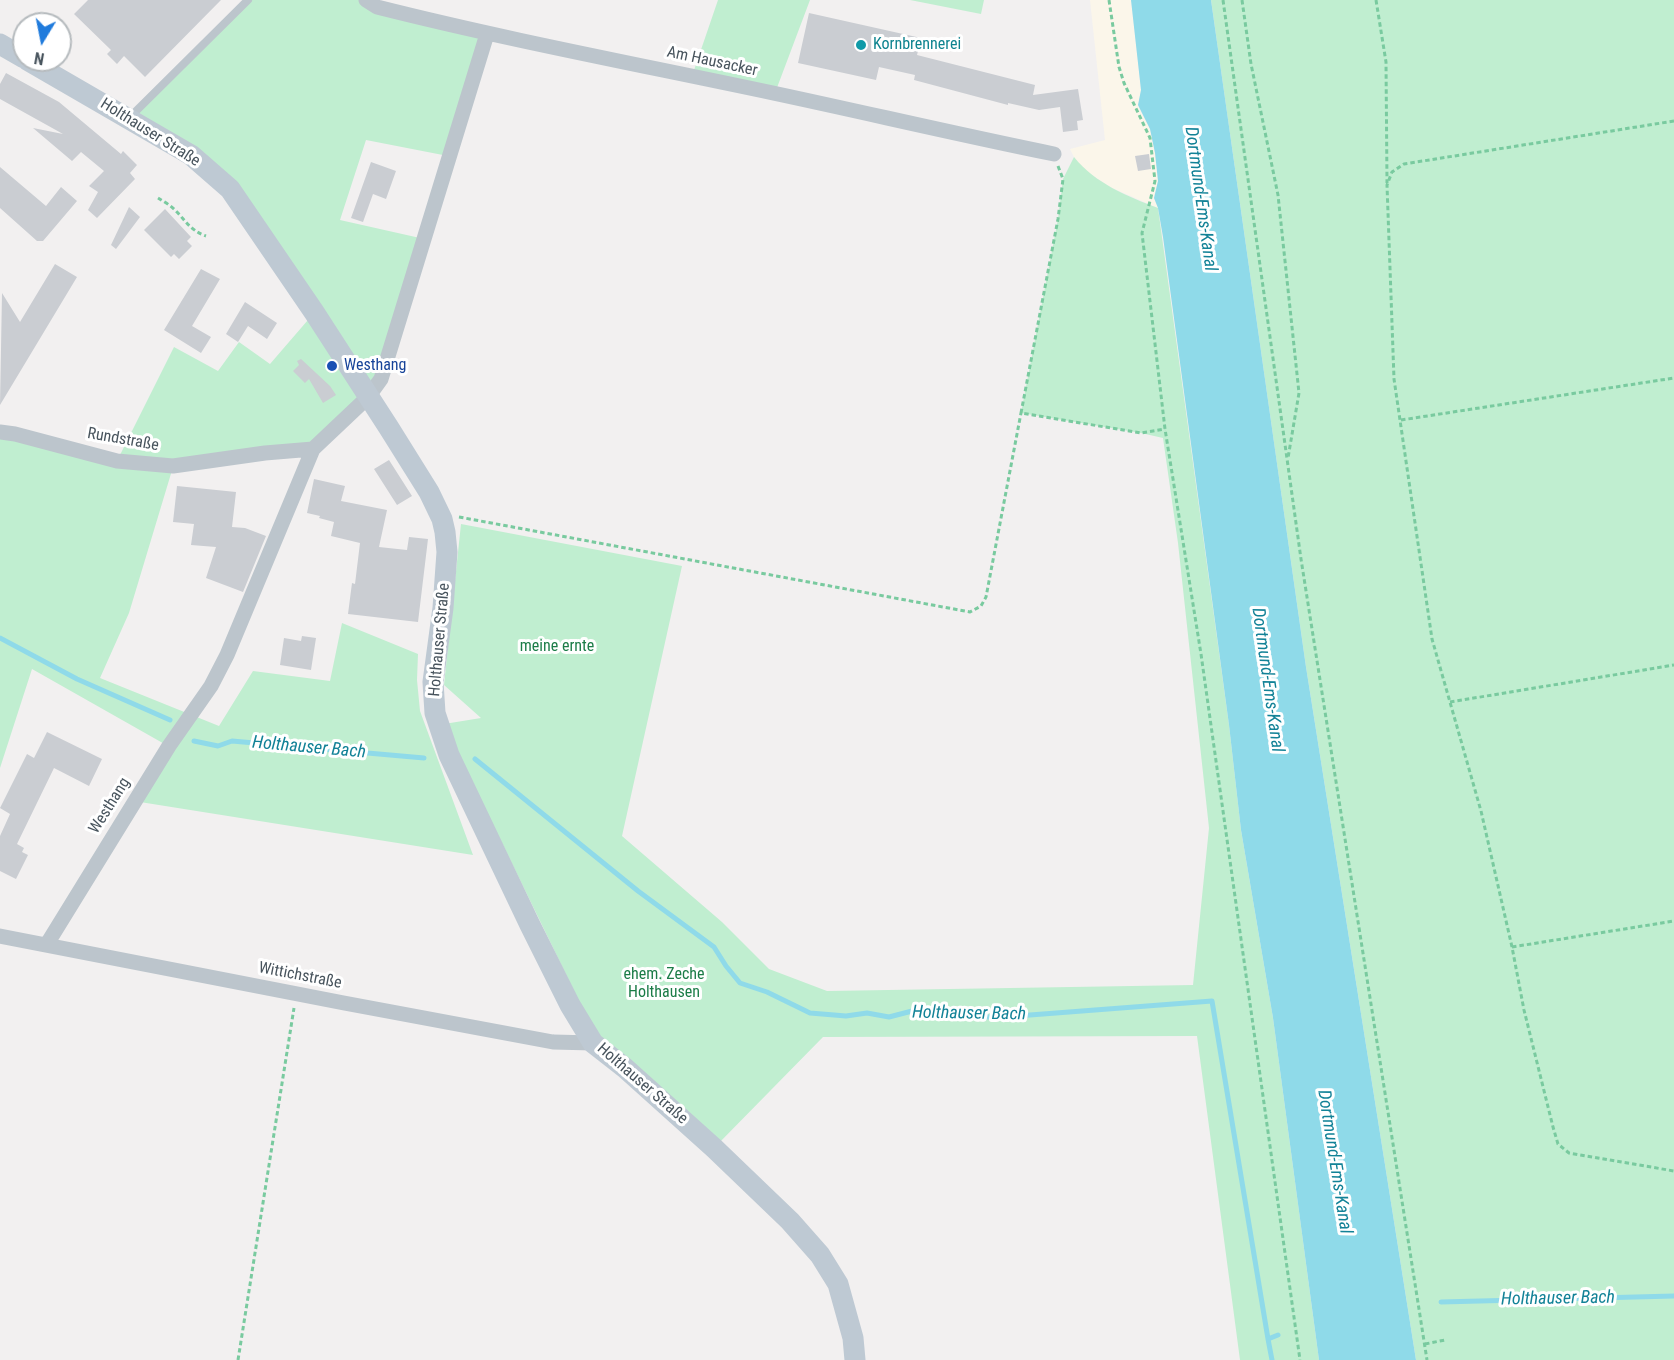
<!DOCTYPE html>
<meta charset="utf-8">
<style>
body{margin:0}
#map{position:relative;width:1674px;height:1360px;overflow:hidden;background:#f2f0f0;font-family:"Roboto Condensed",sans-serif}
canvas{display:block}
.north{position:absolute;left:12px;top:12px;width:60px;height:60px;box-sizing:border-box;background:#fff;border:2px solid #b6bbbe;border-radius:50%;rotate:190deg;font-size:16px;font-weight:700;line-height:24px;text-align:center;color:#48545d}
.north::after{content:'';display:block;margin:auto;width:21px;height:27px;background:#207bdc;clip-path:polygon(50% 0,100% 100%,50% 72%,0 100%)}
</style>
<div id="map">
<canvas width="1674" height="1360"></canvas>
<div class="north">N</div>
</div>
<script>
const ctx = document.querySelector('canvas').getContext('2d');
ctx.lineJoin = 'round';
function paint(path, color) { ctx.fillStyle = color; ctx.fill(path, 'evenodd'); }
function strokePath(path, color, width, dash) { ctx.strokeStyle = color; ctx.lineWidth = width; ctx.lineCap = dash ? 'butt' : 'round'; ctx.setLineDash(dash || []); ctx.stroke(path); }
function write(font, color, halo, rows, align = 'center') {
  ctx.font = font + ' "Roboto Condensed",sans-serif'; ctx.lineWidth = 6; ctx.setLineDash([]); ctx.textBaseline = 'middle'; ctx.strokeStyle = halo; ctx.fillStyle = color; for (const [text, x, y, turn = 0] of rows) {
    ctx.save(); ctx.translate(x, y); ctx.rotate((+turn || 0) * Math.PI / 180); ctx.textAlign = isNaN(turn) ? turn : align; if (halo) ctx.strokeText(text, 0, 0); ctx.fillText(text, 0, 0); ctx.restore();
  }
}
paint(new Path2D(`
 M1090 0H1131L1141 90 1138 106 1150 129 1155 153 1158 181 1154 198 1158 208 1110 187 1083 169 1074 157 1070 149 1105 140Z`), '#fbf6ea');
paint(new Path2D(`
 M248 0H366L487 34 448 156 366 140 340 220 420 238 381 379 313 449 173 467 129 613 100 678 219 726 253 671 330 681 342 623 418 654 417 680 420 711 473 855 140 802 168 746 32 669 0 768V432L117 461 174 347 218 371 239 342 270 364 314 313 230 189 129 118Z
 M718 0H810L775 93 692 76Z
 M910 0H984L981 14Z
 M1211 0H1674V1360H1416L1306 667Z
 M1074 157C1096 184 1127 196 1158 208L1229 725 1241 830 1273 1018 1319 1360H1240L1197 1036 823 1037 717 1145 597 1038 444 724 481 718 444 685 461 524 682 566 622 836 722 922 769 969 827 991 1193 985 1209 828 1178 543 1163 438 1141 433 1021 413 1058 219 1063 179Z`), '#c0eed0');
paint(new Path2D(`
 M1131 0H1211L1306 667 1416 1360H1319L1273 1018 1241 830 1229 725 1163 237 1158 208 1154 198 1158 181 1155 153 1150 129 1138 105 1141 90Z`), '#8fdae9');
strokePath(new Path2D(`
 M0 638 77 679 170 720
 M194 741 218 746 232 741 424 758
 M475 759 638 891 714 947 726 966 740 983 767 992 810 1013 846 1016 867 1013 889 1017 916 1010 953 1017H1004L1212 1001 1268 1339
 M1441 1302 1674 1296
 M1272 1360 1268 1339 1278 1335`), '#8fdae9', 5);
paint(new Path2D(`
 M88 0H221L145 77 124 56 117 64 107 54 111 50 74 14Z
 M809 13 921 38 917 55 1035 85 1033 95 1078 89 1083 120 1077 121 1078 130 1063 132 1060 107 1039 110 1008 103V105L914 80 915 75 879 67 876 80 798 63Z
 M6 73 59 102 121 154 123 151 137 165 130 173 135 179 97 218 88 210 98 192 89 186 104 171 81 152 72 161 33 128 63 134 0 99V84Z
 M1149 154 1151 169 1138 171 1135 156Z
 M371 162 396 171 386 199 373 194 363 222 351 218Z
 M0 167 46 206 61 187 77 201 43 241H37L0 208Z
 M129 207 140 217 116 249 111 245Z
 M165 209 191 237 187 241 192 246 179 259 174 254 171 257 144 230Z
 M55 264 77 277 0 405 2 293 20 322Z
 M201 269 220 279 192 326 211 337 201 353 164 330Z
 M245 302 277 323 267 339 248 326 238 342 226 334Z
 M301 359 330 386 336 395 323 403 309 379 305 383 293 371 299 365 297 361Z
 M389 460 412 496 397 505 374 469Z
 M314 479 345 486 341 501 387 510 379 547 407 550 409 537 428 539 418 622 348 614 352 583 355 584 360 543 331 536 334 522 319 518 320 516 307 513Z
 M177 486 236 492 232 527 245 528 266 536 243 592 206 578 216 547 191 545 194 524 173 522Z
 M302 636 316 638 311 670 280 665 284 638 301 641Z
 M47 732 102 759 89 786 54 768 17 844 24 848 22 852 28 855 16 879 0 871V836L10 814 0 808 27 754 34 758Z`), '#cacdd2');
strokePath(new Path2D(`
 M1109 0 1119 67 1124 83 1150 138 1155 181 1142 233 1165 429 1201 654 1300 1360
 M1223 0 1301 559 1427 1360
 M1242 0 1251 64 1278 195 1299 393 1288 458
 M1376 0 1386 62 1387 183
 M1674 121 1404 164 1392 172 1387 185 1394 379 1432 639 1481 811 1512 947 1524 1010 1553 1127 1558 1144 1569 1153 1674 1171
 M1058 166 1063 179 1058 219 1021 413 1141 433 1165 429
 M158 198C163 201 170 205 175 210 185 220 191 231 206 236
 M1401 420 1674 378
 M459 517 970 612 981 606 986 597 1021 413
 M1450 702 1674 665
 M1512 947 1674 921
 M1425 1344 1445 1340
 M238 1360 294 1008`), '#79ca9f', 3, [4.5, 3]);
strokePath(new Path2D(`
 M130 117 248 0`), '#bcc5cc', 8);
strokePath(new Path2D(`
 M366 0 377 7C508 40 641 65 773 93 867 113 960 135 1054 154
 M0 432 15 434 117 461 173 466 265 453 313 449
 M0 936 344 1003 553 1042 593 1043
 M47 944 169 746 211 686 227 655 313 449 368 397 381 379 487 34`), '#bcc5cc', 15);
strokePath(new Path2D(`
 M0 44 24 58
 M27 60 191 155 230 189 314 312 389 428 429 492 442 519 445 532 447 552 443 608 433 682 435 713 449 755 530 925 570 1005 593 1043 625 1068 714 1148 790 1221 820 1255 838 1284 853 1338 855 1360`), '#bec9d3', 21);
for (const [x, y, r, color] of [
 [861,45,6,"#0f9aa8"],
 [332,366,6,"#1a4fb4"]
]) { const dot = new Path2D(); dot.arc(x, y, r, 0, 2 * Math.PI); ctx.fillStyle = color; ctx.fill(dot); strokePath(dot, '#fff', 2); }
write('16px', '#0d838f', '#fff', [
 ["Kornbrennerei",873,45]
], 'left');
write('16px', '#48545d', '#fff', [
 ["Am Hausacker",712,62,12],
 ["Holthauser Straße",150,133,32],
 ["Rundstraße",123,440,10],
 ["Holthauser Straße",440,640,-85],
 ["Westhang",110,806,-58],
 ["Wittichstraße",300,976,11],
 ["Holthauser Straße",642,1084,41]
]);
write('16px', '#164399', '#fff', [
 ["Westhang",344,366]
], 'left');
write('16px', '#1b7c47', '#fff', [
 ["meine ernte",557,647],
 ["ehem. Zeche",664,975],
 ["Holthausen",664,993]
]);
write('italic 18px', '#128297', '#fff', [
 ["Dortmund-Ems-Kanal",1200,199,82],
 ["Dortmund-Ems-Kanal",1267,680,82],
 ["Holthauser Bach",309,748,5],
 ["Holthauser Bach",969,1014,1],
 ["Dortmund-Ems-Kanal",1334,1162,81],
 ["Holthauser Bach",1558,1299,-1]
]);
</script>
